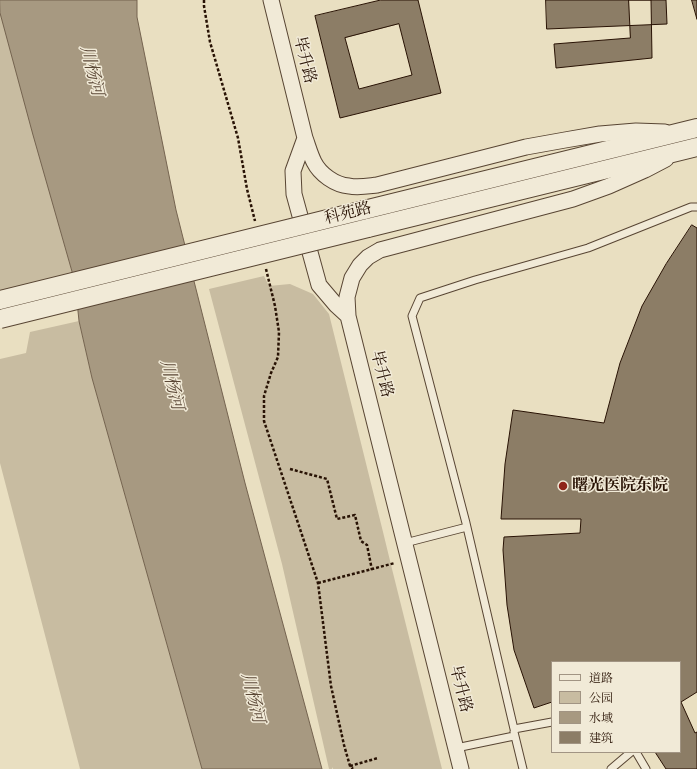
<!DOCTYPE html>
<meta charset="utf-8">
<style>
body{margin:0}
#map{position:relative;width:697px;height:769px;overflow:hidden;background:#e9dfc1;font-family:"Libre Bodoni","Noto Serif SC",serif}
canvas{display:block}
.legend{position:absolute;left:551px;top:661px;width:130px;height:92px;box-sizing:border-box;background:#f1ead7;border:1px solid #a19483;margin:0;padding:5px 7px;list-style:none;font-size:12px;color:#281204}
.legend li{display:flex;align-items:center;gap:8px;height:20px}
.legend b{width:20px;border:1px solid #a19483}
</style>
<div id="map">
<canvas width="697" height="769"></canvas>
<ul class="legend">
<li><b style="height:5px;background:#f1ead7"></b>道路</li>
<li><b style="height:11px;background:#c8bca1"></b>公园</li>
<li><b style="height:11px;background:#a79981"></b>水域</li>
<li><b style="height:11px;background:#8c7d66"></b>建筑</li>
</ul>
</div>
<script>
const ctx = document.querySelector('canvas').getContext('2d');
ctx.lineJoin = 'round';
function paint(path, color) { ctx.fillStyle = color; ctx.fill(path, 'evenodd'); }
function strokePath(path, color, width, dash) { ctx.strokeStyle = color; ctx.lineWidth = width; ctx.lineCap = dash ? 'butt' : 'round'; ctx.setLineDash(dash || []); ctx.stroke(path); }
function write(font, color, halo, rows, align = 'center') {
  ctx.font = font + ' "Libre Bodoni","Noto Serif SC",serif'; ctx.lineWidth = 3; ctx.setLineDash([]); ctx.textBaseline = 'middle'; ctx.strokeStyle = halo; ctx.fillStyle = color; for (const [text, x, y, turn = 0] of rows) {
    ctx.save(); ctx.translate(x, y); ctx.rotate((+turn || 0) * Math.PI / 180); ctx.textAlign = isNaN(turn) ? turn : align; if (halo) ctx.strokeText(text, 0, 0); ctx.fillText(text, 0, 0); ctx.restore();
  }
}
paint(new Path2D(`
 M0 5 75 282 0 300Z
 M264 276 269 286 290 284 313 294 329 314 384 536 392 569 442 769H333L332 767V769H329L282 564 209 289Z
 M79 321 92 378 202 769H80L0 463V359L26 353 30 332Z`), '#c8bca1');
const water = new Path2D(`
 M0 0H137V17L176 210 245 483 322 769H202L92 378 79 321 75 282 33 135 0 13Z`);
paint(water, '#a79981');
strokePath(water, '#74634f', 1);
const building = new Path2D(`
 M381 0H418L441 93 340 118 315 16ZM399 24 412 75 359 89 345 38Z
 M546 0H666L667 24 547 29Z
 M629 0H651L652 58 556 68 554 44 630 38Z
 M692 0H697V19Z
 M692 225 697 228V692L681 702 695 733 697 732V769H666L655 752H680V662H552V702L534 708 514 650 507 605 503 550 504 537 580 533 581 519H501L505 464 513 410 604 423 620 363 642 306 666 264Z`);
paint(building, '#8c7d66');
strokePath(building, '#281204', 1);
const service = new Path2D(`
 M405 543 467 527
 M552 722 514 729 466 523 412 316 420 298 475 280 588 248 691 207H697
 M514 732 523 769
 M456 748 514 736
 M636 752 646 769
 M611 769 631 752`);
const minor = new Path2D(`
 M271 0 305 138 293 171 294 194 319 285 336 305 348 316
 M305 138C308 146 310 154 314 162 320 174 335 185 349 186 358 188 368 186 377 185L526 147 565 140 600 134 636 131 665 132
 M461 769 348 316 347 297 352 278 360 265 368 257 380 250 573 199 609 186 645 170 666 159`);
const tertiary = new Path2D(`
 M364 210 697 128
 M368 228 697 147`);
strokePath(service, '#584533', 9);
strokePath(minor, '#584533', 17);
strokePath(tertiary, '#584533', 20);
strokePath(new Path2D(`
 M204 0V6L210 42 238 138 247 189 255 221
 M266 269 275 306 279 332 278 357 271 373 264 396V421L318 583 331 686 344 745 350 766 353 769
 M290 469 327 479 337 519 355 515 361 541 367 545 372 570
 M318 583 395 563
 M350 766 378 758`), '#281204', 2.5, [3, 2]);
strokePath(service, '#f1ead7', 7);
strokePath(minor, '#f1ead7', 15);
strokePath(tertiary, '#f1ead7', 18);
const tertiaryBridge = new Path2D(`
 M0 300 364 210
 M0 319 368 228`);
strokePath(tertiaryBridge, '#584533', 20, []);
strokePath(tertiaryBridge, '#f1ead7', 18);
for (const [x, y, r, color] of [
 [563,486,5,"#8f2418"]
]) { const dot = new Path2D(); dot.arc(x, y, r, 0, 2 * Math.PI); ctx.fillStyle = color; ctx.fill(dot); strokePath(dot, '#f1ead7', 1.5); }
write('16px', '#281204', '#f1ead7', [
 ["毕升路",304,60,76],
 ["科苑路",348,214,-14],
 ["毕升路",381,374,76],
 ["毕升路",460,689,76]
]);
write('bold 16px', '#281204', '#f1ead7', [
 ["曙光医院东院",572,486]
], 'left');
write('italic 17px', '#5b4836', '#f1ead7', [
 ["川杨河",91,71,76],
 ["川杨河",171,385,76],
 ["川杨河",252,698,76]
]);
</script>
